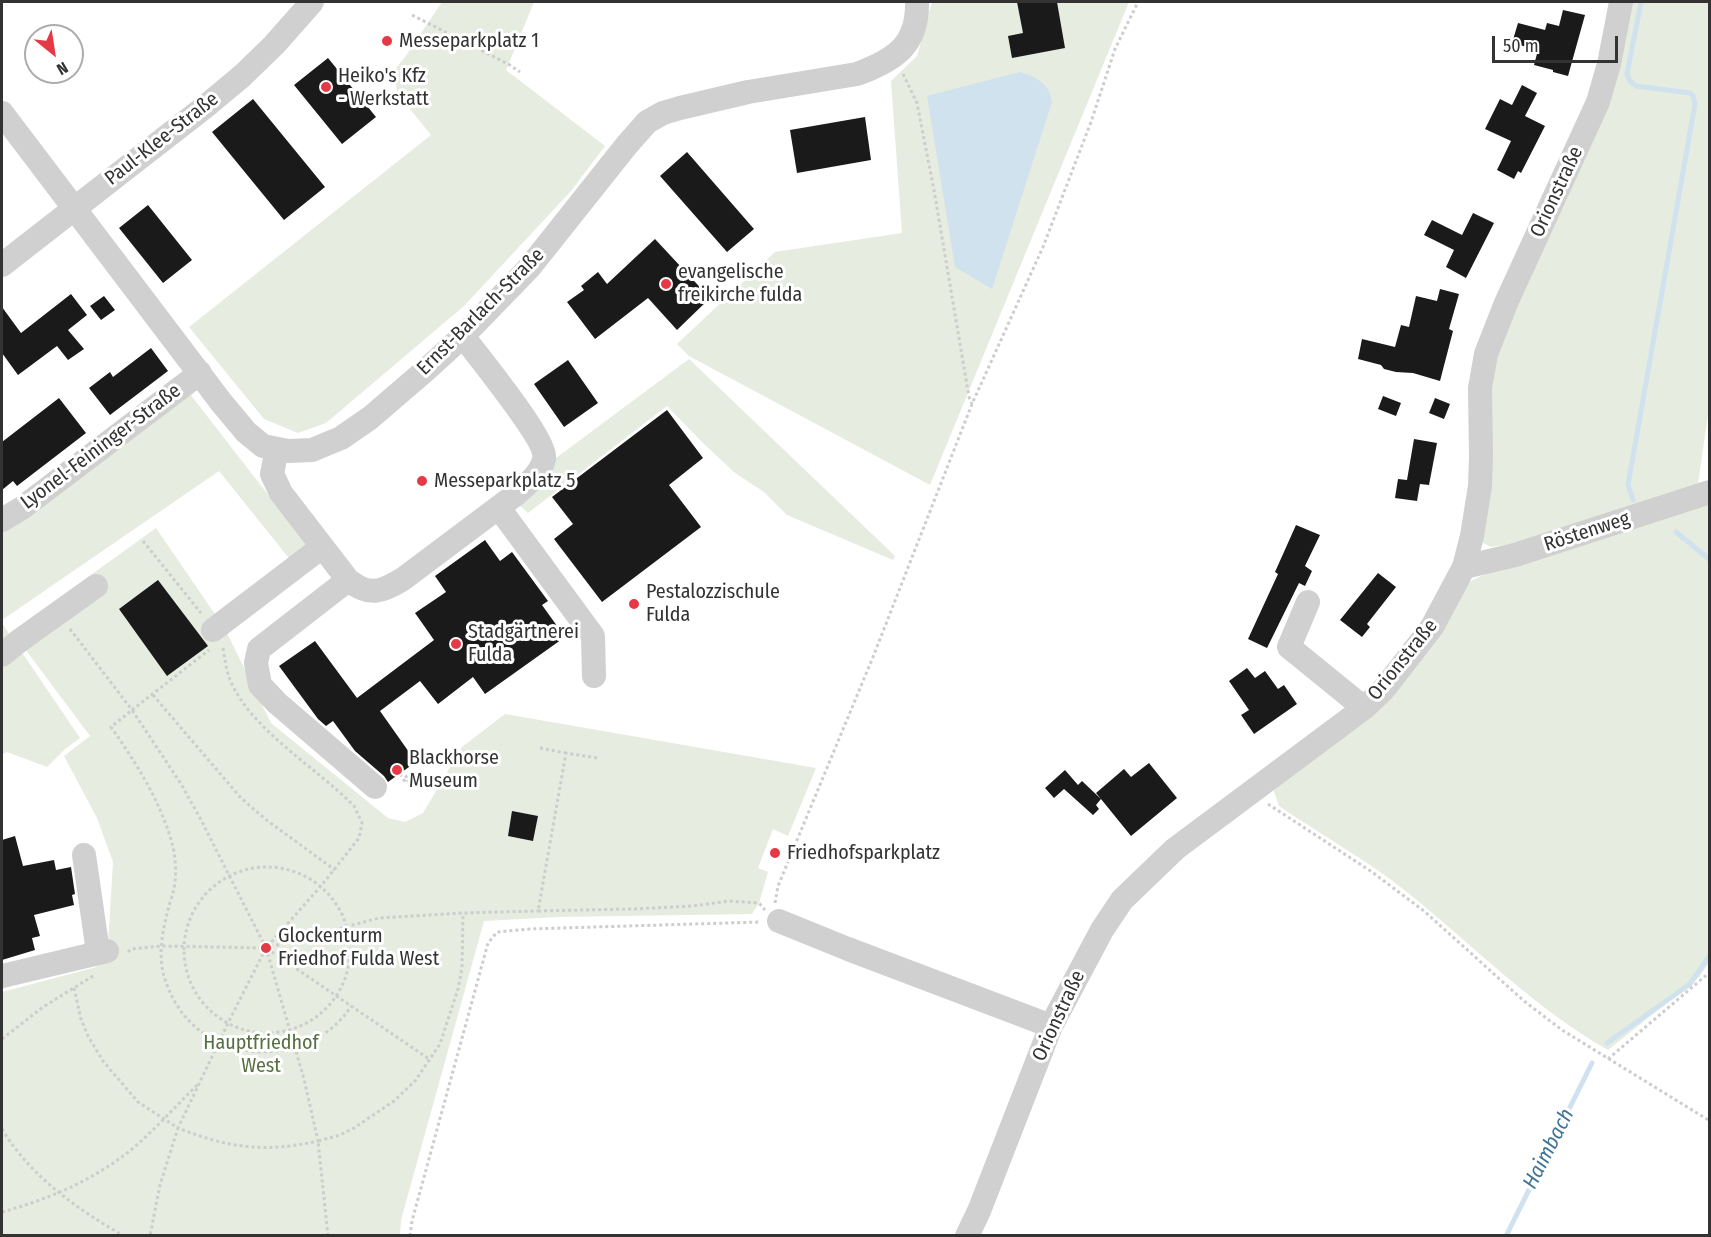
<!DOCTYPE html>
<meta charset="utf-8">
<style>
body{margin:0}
#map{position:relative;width:1711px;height:1237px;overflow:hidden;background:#fff;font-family:"Fira Sans Condensed",sans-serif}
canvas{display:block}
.frame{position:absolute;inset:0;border:3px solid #333;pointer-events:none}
.north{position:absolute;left:24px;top:24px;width:60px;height:60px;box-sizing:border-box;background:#fff;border:2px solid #adadad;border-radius:50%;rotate:150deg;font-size:16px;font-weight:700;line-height:24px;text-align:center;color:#333}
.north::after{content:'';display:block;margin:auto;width:21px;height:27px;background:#e63946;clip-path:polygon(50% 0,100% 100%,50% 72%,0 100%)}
.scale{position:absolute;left:1492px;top:36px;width:126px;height:27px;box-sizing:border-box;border:3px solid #333;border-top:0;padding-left:8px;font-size:18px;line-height:21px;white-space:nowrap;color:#333;-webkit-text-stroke:4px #fff;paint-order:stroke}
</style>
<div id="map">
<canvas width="1711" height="1237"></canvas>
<div class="frame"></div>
<div class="north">N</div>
<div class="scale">50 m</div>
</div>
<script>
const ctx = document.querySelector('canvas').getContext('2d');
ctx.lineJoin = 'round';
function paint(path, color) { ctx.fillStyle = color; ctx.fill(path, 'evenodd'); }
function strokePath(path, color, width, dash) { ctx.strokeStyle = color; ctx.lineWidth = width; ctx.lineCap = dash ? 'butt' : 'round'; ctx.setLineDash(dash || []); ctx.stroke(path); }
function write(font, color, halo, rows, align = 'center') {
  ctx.font = font + ' "Fira Sans Condensed",sans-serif'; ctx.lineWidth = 6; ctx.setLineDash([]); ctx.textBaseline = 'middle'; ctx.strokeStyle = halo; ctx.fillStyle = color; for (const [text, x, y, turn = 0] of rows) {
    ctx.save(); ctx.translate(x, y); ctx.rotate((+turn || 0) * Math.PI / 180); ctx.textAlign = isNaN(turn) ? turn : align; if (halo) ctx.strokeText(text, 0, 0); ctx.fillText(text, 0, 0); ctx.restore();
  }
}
paint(new Path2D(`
 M442 2H534L506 70 605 146 571 191 464 306 326 423 298 433 264 419 189 327 431 135 397 93 394 71 405 57Z
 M932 2H1129L930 485 689 356 677 344 775 252 902 233 891 81 917 56Z
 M1630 2H1709L1710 401 1698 484 1511 544 1491 547 1483 543 1480 532 1491 358Z
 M689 359 895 556 893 560 787 515 764 492 735 473 702 442 667 406 528 513 519 505 552 480V461Z
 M190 394 311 550 292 562 219 471 2 620V529Z
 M1709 501V963L1699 977 1608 1050C1534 1008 1474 946 1408 893 1368 860 1322 836 1279 806L1274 792 1275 785 1322 748 1465 584 1485 574Z
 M156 528 225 629 271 723 388 818 405 822 423 813 462 747 505 714 816 768 788 836 773 829 758 868 768 872 759 903 752 914 557 917 484 921 401 1220 400 1235 2 1236V992L93 968 107 962 113 862 97 818 64 756 90 736 22 645 101 586 92 574Z
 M2 623 80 738 65 749 47 767 7 752 2 754Z`), '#e6ecdf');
paint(new Path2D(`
 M1020 72C1035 76 1050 84 1052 102L992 289 955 267 927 96Z`), '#cfe2ee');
strokePath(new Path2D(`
 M1633 500 1628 485 1695 104 1693 96 1690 93 1636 86 1630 81 1627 74 1641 2
 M1676 532 1710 560
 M1607 1043 1690 984 1710 955
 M1506 1236 1592 1063`), '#cfe2ee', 5);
paint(new Path2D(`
 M1017 2H1057L1065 48 1012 58 1008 36 1023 33Z
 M1563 10 1585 15 1568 76 1553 72V70L1534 65 1538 50 1512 43 1518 23 1545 30 1547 23 1559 26Z
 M328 58 376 117 342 144 294 85Z
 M1522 85 1537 93 1525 116 1545 126 1521 173 1518 171 1514 179 1497 170 1511 141 1485 129 1500 99 1512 105Z
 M253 99 325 187 284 220 212 132Z
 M865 117 871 160 797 173 790 130Z
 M687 152 754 229 727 252 660 176Z
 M148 205 192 260 163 283 119 228Z
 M1473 213 1494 223 1466 278 1446 267 1454 250 1424 235 1432 220 1462 235Z
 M655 239 710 298 677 330 648 298 595 339 567 302 584 290 581 286 598 272 607 284Z
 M1440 289 1459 294 1449 329 1453 331 1440 381 1413 373 1396 372 1384 369 1381 365 1358 359 1362 339 1395 347 1401 325 1409 327 1416 296 1437 301Z
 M71 294 87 315 68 330 84 349 68 360 57 346 18 375 2 353V307L21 333Z
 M104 296 115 310 101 320 90 306Z
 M151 348 168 371 110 415 89 388 110 372 113 377Z
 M568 360 598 403 564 427 534 384Z
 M1383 396 1401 403 1396 416 1378 409Z
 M59 398 86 433 17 486 13 481 2 490V442Z
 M1435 398 1450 404 1444 419 1429 413Z
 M667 410 703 458 669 485 701 527 602 602 554 539 573 524 552 497Z
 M1414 439 1437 443 1429 485 1420 484 1417 501 1395 498 1398 479 1407 480Z
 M1296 525 1320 535 1305 566 1312 571 1305 586 1299 583 1267 648 1248 639 1278 574 1275 572Z
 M485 540 500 561 512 552 548 601 542 605 565 637 485 694 473 677 438 704 420 681 380 711 416 762 388 782 384 776 355 751 333 721 326 726 318 719 279 666 315 641 357 698 434 640 415 613 446 592 435 576Z
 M1378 573 1396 587 1367 624 1370 627 1362 637 1340 620Z
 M158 580 208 646 167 676 119 609Z
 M1247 668 1255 678 1265 671 1278 689 1284 685 1297 704 1254 734 1241 715 1249 710 1229 681Z
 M1149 763 1177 798 1131 836 1101 799 1096 805 1099 809 1093 815 1064 789 1054 798 1045 788 1065 770 1078 785 1082 781 1101 799 1096 793 1124 769 1131 777Z
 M512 811 538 816 533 841 508 836Z
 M15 836 23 866 54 860 56 870 71 867 75 894 72 895 74 905 34 915 40 936 32 938 35 950 2 960V840Z`), '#1a1a1a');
strokePath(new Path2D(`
 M412 15 508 64 520 72
 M903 74 917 103 934 190 969 397 972 404
 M143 541 201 613
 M70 629 132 710 209 650
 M223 648C225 659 226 670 230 680 252 731 316 767 354 806L362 823 359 838 321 886 266 948 429 1059
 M153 695 240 797 265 819 335 870
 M540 748 566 753
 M597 758 566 753 538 911 633 909 693 906 729 901 759 903 765 910
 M400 774 406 783 409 780 405 775 404 776
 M1268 804 1372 872 1424 911 1524 1001 1562 1030 1710 1121
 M184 950a83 83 0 1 1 166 0a83 83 0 1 1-166 0Z
 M775 903 778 886 873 657 972 404 1043 247 1091 122 1115 49 1138 2
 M266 948 199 816 181 784 132 710 111 727C136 763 160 800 172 843 176 858 177 877 173 893 172 898 169 904 168 910 162 933 157 959 166 982 173 1003 187 1023 206 1035 252 1066 322 1053 351 1006
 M266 948 304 1079 318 1141C265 1153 228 1148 178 1128L228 1023Z
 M128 952 131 949 162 946 266 948 379 918 463 913 538 911
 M74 988 81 1019 88 1036 103 1061 138 1102 178 1128 160 1185 150 1236
 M2 1039 43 1007 93 976
 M1608 1059 1710 972
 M2 1129C30 1176 77 1209 124 1236
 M2 1212C50 1199 99 1178 138 1144 158 1126 177 1105 197 1085
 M328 1236 318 1141 340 1135 354 1128 394 1101 415 1081 440 1044 458 989 462 968 463 913
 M410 1236 412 1221 488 943 497 932 529 929 760 922`), '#cdcdcd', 3, [3, 3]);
strokePath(new Path2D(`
 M2 113 221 402 246 432 263 446 288 451 312 450 341 438 370 418 427 369 463 336 529 268 626 146 647 122 663 113 680 108 748 92 857 74C895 60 918 45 917 2
 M2 265 206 106 242 76 274 45 312 2
 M277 449 272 474 281 493 348 580C369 597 382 592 403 579L515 495C526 485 541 474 544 459 548 441 477 355 463 336
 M499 508 593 636 594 676
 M2 520 22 508 200 373
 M1464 567 1515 555 1710 492
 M348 580 259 649 256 663 260 685 277 703 375 787
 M1308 602 1289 647 1364 708
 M213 630 322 547
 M2 655 19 641 96 586
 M84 855 98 952
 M779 921 848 949 1051 1026
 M2 976 107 951
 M967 1236 979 1211 1051 1026 1102 930 1122 900 1175 849 1364 708 1384 689 1432 627 1464 567 1472 536 1480 486 1481 457 1480 388 1486 354 1506 303 1598 102 1609 64 1621 2`), '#d0d0d0', 24);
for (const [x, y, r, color] of [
 [387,41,6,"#e63946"],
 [326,87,6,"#e63946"],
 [666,284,6,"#e63946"],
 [422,481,6,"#e63946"],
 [634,604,6,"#e63946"],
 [456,644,6,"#e63946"],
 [397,770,6,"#e63946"],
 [775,853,6,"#e63946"],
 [266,948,6,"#e63946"]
]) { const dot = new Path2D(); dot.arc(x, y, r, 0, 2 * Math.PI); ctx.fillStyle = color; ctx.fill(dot); strokePath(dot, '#fff', 2); }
write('20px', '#333', '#fff', [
 ["Messeparkplatz 1",399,41],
 ["Heiko's Kfz",338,76],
 ["- Werkstatt",338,99],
 ["evangelische",678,272],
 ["freikirche fulda",678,295],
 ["Messeparkplatz 5",434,481],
 ["Pestalozzischule",646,592],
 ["Fulda",646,615],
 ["Stadgärtnerei",468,632],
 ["Fulda",468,655],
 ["Blackhorse",409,758],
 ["Museum",409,781],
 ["Friedhofsparkplatz",787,853],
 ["Glockenturm",278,936],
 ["Friedhof Fulda West",278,959]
], 'left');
write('20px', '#333', '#fff', [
 ["Paul-Klee-Straße",162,139,-38],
 ["Orionstraße",1557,192,-65],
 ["Ernst-Barlach-Straße",481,312,-45],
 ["Lyonel-Feininger-Straße",101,447,-37],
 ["Röstenweg",1587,532,-18],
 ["Orionstraße",1403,660,-51],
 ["Orionstraße",1059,1016,-65]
]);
write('20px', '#56703f', '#fff', [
 ["Hauptfriedhof",261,1043],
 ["West",261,1066]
]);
write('italic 21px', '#3f7597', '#fff', [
 ["Haimbach",1549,1149,-63]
]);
</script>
